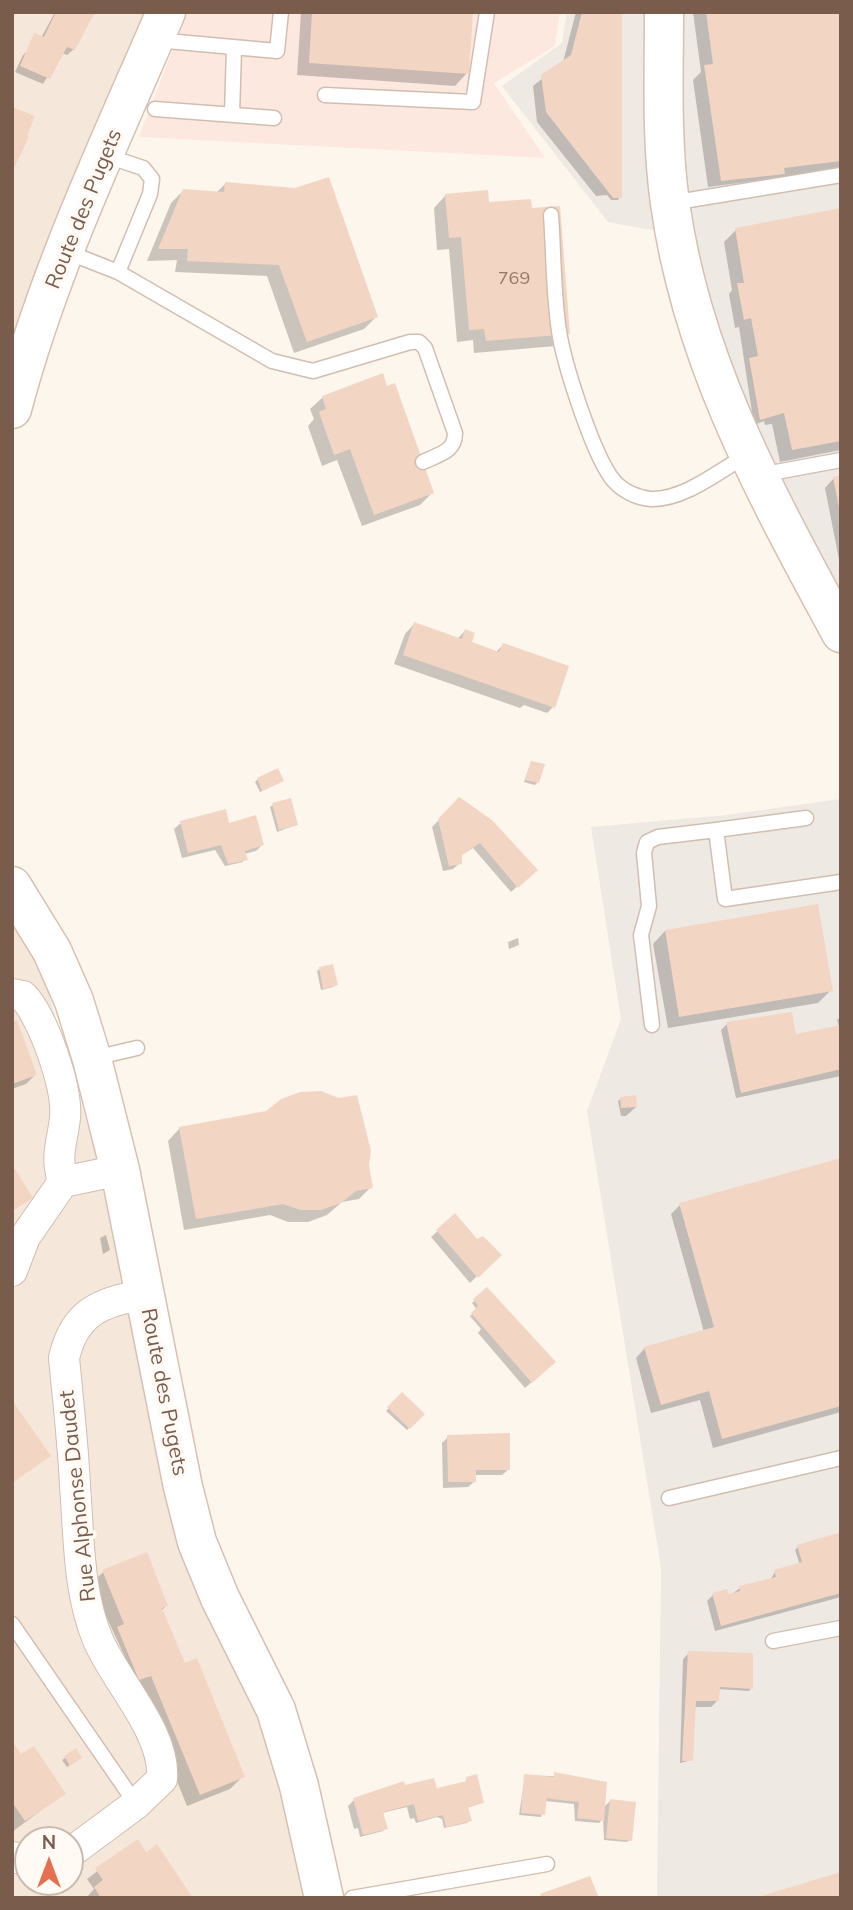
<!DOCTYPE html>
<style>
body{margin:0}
#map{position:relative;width:853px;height:1910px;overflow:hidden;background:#fdf6ec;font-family:Mulish,sans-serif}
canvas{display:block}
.frame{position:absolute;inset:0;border:14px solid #7a5c4d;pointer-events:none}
.north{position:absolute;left:14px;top:1826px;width:70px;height:70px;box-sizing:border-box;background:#fffaf3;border:2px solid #cabbb1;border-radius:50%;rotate:0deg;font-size:19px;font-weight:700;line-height:28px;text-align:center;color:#7a5c4d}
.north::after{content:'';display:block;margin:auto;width:24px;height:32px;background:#e76f51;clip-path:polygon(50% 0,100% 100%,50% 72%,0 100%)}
</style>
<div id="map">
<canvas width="853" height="1910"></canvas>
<div class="frame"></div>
<div class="north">N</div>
</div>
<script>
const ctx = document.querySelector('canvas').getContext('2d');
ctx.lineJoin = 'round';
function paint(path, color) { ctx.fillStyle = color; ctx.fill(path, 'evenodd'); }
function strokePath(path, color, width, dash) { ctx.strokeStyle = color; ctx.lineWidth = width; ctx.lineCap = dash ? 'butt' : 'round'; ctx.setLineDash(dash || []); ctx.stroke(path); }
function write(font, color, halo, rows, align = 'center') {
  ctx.font = font + ' Mulish,sans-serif'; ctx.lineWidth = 7; ctx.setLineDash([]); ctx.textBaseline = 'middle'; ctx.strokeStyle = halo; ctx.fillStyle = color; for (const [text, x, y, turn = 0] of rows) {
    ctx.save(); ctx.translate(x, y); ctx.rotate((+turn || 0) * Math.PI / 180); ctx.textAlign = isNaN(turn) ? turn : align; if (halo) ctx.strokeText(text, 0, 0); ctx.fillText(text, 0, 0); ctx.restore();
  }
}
paint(new Path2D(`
 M12 12H150L12 365Z
 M12 918 40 964 257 1706 332 1898H12ZM28 1840H70V1882H28Z`), '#f5e8da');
paint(new Path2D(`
 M187 12H560L555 46 494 83 545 158 139 137Z`), '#fde8e0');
paint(new Path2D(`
 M567 12H841V599L730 388 688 232 645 229 608 222 502 86 562 43Z
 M841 799V1898H657L661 1568 587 1111 621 1019 591 827 726 815Z`), '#efe9e4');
paint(new Path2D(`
 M55 12H93L74 49 67 55 62 53 43 84 15 72 23 55 41 38Z
 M301 12H471L467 73 455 86 297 75Z
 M576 12H621L620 197 618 200H611L607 195 596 196 537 122 533 86 563 62Z
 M693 12H841V170L708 187 693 80 701 72Z
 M226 183 376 317 364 329 294 353 267 276 175 272 177 260 147 261 171 203 183 191 216 193Z
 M446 195 488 204 569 333 556 346 474 353 473 340 457 342 449 249 437 250 434 208Z
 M841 211V450L780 462 772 424 765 425 764 421 754 425 739 327 735 328 729 294 732 290 724 242 736 230Z
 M323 397 432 493 420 505 362 526 337 460 322 466 308 426 314 419 310 409Z
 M841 477V570L825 488 834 478Z
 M414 624 457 639 465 631 470 643 495 653 503 645 553 707 547 713 524 705 520 708 394 664 405 634Z
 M531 762 537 783 535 785 524 782Z
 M258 779 279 783 260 792 255 782Z
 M460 799 535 870 511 892 473 848 460 856V863L453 869 443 871 432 827Z
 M273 805 296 825 277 832 270 807Z
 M181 823 228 825 262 845 256 851 244 854 243 862 225 866 215 850 182 858 174 829Z
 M665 931 831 990 818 1003 668 1028 653 944Z
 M518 938 519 945 509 949 508 942Z
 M319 969 336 985 333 987 321 990 317 971Z
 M841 1017V1076L736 1098 721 1030 727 1024 790 1039 839 1027 837 1020Z
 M12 1023 35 1075 26 1084 12 1089Z
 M621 1099 636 1107 626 1116H621L618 1101Z
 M339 1100 367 1165 371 1187 359 1199 342 1202 327 1215 308 1222H288L270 1215 184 1230 168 1141 180 1128Z
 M841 1160V1412L713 1448 700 1400 651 1413 636 1358 645 1348 704 1332 671 1214 680 1205Z
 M455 1216 477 1242 499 1255 470 1283 431 1237Z
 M106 1235 110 1250 103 1254 100 1238Z
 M487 1290 548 1368 525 1388 478 1333 481 1329 470 1316 477 1310 472 1303Z
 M402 1394 422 1414 407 1430 386 1411Z
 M448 1437 509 1469 502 1475H475V1481L468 1487 443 1488 442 1443Z
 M841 1533V1597L715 1631 707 1601 713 1595 729 1596 740 1588 770 1580 775 1572 800 1565 795 1550 798 1547Z
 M103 1572 166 1606 161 1611 184 1665 243 1776 230 1789 187 1806 139 1687 91 1584Z
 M689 1653 751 1688 749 1691 718 1689 717 1701 711 1707H694L692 1760 680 1763 683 1659Z
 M12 1745 20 1756 63 1794 12 1832Z
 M75 1751 77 1760 67 1767 62 1760Z
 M525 1775 574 1777 603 1808 610 1801 630 1840 627 1842 604 1840 603 1819 599 1823 575 1821 574 1804 545 1801 541 1817 519 1815Z
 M467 1778 482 1803 467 1808 470 1820 467 1823 444 1828 442 1819 437 1817 416 1823 414 1818 410 1819 407 1807 382 1813 386 1828 383 1831 360 1837 358 1828 354 1829 348 1806 354 1800 403 1787 435 1790 465 1783Z
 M137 1841 146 1854 191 1898H86L94 1889 87 1879Z`), '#0003');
paint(new Path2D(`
 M56 12H95L75 50 67 47 50 79 20 66 34 33 44 37Z
 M312 12H473L469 74 309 63Z
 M582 12H622V198H613L546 112 541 75 571 55Z
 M706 12H841V161L784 168 785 174 721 181 704 65 713 64Z
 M12 107 35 116 27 136 29 137 12 172Z
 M329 177 378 317 307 342 279 265 187 261 188 249H158L183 189 224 192 225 182 295 188Z
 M488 190 489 202 531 199 532 208 560 206 570 334 486 341 484 329 469 330 461 237 449 238 445 194Z
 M841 208V441L792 450 784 413 760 420 749 358 758 356 751 318 744 320 737 283H744L735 228Z
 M383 373 387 386 395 383 434 493 374 515 350 449 334 455 319 412 326 409 322 396Z
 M841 475V508H839L833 477Z
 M414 622 462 639 465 629 475 633 472 642 499 652 503 643 569 666 555 708 403 655Z
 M531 761 545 764 539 783 525 780Z
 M278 768 284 781 262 791 257 778Z
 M459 797 492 820 538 870 518 888 480 843 462 855V864L449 866 438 819Z
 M291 798 298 825 279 830 272 803Z
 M226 809 229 823 256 815 264 845 245 851 248 860 228 864 221 845 188 853 180 821Z
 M818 904 833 991 679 1017 665 930Z
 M333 964 338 985 323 989 319 967Z
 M792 1012 796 1034 841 1025V1069L741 1093 726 1022Z
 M17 1020 37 1075 12 1084V1022Z
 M321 1091 339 1098 357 1095 371 1151 369 1165 373 1188 356 1191 341 1203 321 1210H301L283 1204 196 1219 179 1127 266 1111 281 1099 300 1092Z
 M636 1095 637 1107 621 1108 620 1097Z
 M841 1158V1406L722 1439 709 1391 661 1405 644 1347 714 1327 679 1203Z
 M15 1169 33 1198 12 1211V1171Z
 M455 1213 477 1239 483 1236 502 1255 478 1278 436 1230Z
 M487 1287 556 1362 532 1383 471 1313 478 1306 473 1299Z
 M402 1392 425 1414 410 1429 387 1407Z
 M12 1400 51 1456 12 1483Z
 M510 1433V1470H476V1482H448L447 1435Z
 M841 1532V1593L721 1626 712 1593 727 1589 729 1594 740 1591 739 1586 776 1577 774 1570 802 1562 797 1545Z
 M147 1552 168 1606 162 1608 185 1663 197 1658 245 1777 200 1795 151 1676 139 1680 117 1627 124 1624 102 1570Z
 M688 1651 753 1653V1689L720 1687 719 1701H696L693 1761H682Z
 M12 1741 21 1754 34 1746 66 1794 25 1821 12 1802Z
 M76 1748 82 1758 70 1766 64 1756Z
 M554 1772 607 1782 604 1821 577 1818 579 1802 552 1799 547 1798 545 1815 521 1813 524 1774 554 1777Z
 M477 1774 484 1803 468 1807 472 1821 446 1827 443 1815 418 1821 414 1804 383 1812 388 1829 363 1835 353 1798 404 1781 405 1785 434 1778 437 1788 467 1781 466 1777Z
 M610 1799 636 1802 632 1841 606 1838Z
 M138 1839 146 1852 157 1844 193 1898H101L94 1887 103 1880 95 1868Z
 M841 1872V1898H758V1897Z
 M590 1876 599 1898H541L540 1894Z`), '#f3d5c3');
const service = new Path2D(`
 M156 40 277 51 281 12
 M325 95 473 102 487 12
 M155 109 274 118
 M232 115 234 48
 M671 203 841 175
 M551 215C554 255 553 298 560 337 566 369 594 458 614 481 623 491 637 498 651 499 684 500 719 471 747 455
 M67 252 118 272 150 194 152 179 143 168 107 156
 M118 272 272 361 313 371 410 342H419L425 348 455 433C455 452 439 454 423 462
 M760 475 841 460
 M806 818 716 830 725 899 841 882
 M652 1025 641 935 649 906 644 853 647 842 658 837 716 830
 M94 1058 137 1048
 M669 1498 841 1458
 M12 1624 136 1804
 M773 1641 841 1628
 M352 1898 547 1864`);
const minor = new Path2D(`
 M12 994 23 996C43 1017 68 1088 65 1118 62 1145 55 1154 63 1182
 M12 1271 25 1237 63 1182 120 1170
 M70 1853 136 1804 162 1779C166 1733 116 1682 98 1640 78 1593 79 1536 75 1486 73 1443 68 1400 64 1358 74 1313 101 1301 144 1295
 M12 1857 28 1860`);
const secondary = new Path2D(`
 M664 12C664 75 661 140 670 203 692 362 766 494 841 633
 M12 409C48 272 110 142 166 12
 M12 886 52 951 74 1001 92 1059 120 1170 183 1487 197 1542 220 1598 276 1710 299 1786 324 1898`);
strokePath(service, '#d1beb0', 17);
strokePath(minor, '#d1beb0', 32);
strokePath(secondary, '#d6c0b0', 41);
strokePath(service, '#fff', 14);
strokePath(minor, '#fff', 30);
strokePath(secondary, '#fff', 38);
write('18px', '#987a6a', null, [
 ["769",514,279]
]);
write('21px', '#7a5c4d', '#fffaf3', [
 ["Route des Pugets",84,209,-68],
 ["Route des Pugets",164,1392,79],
 ["Rue Alphonse Daudet",78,1496,-96]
]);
</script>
